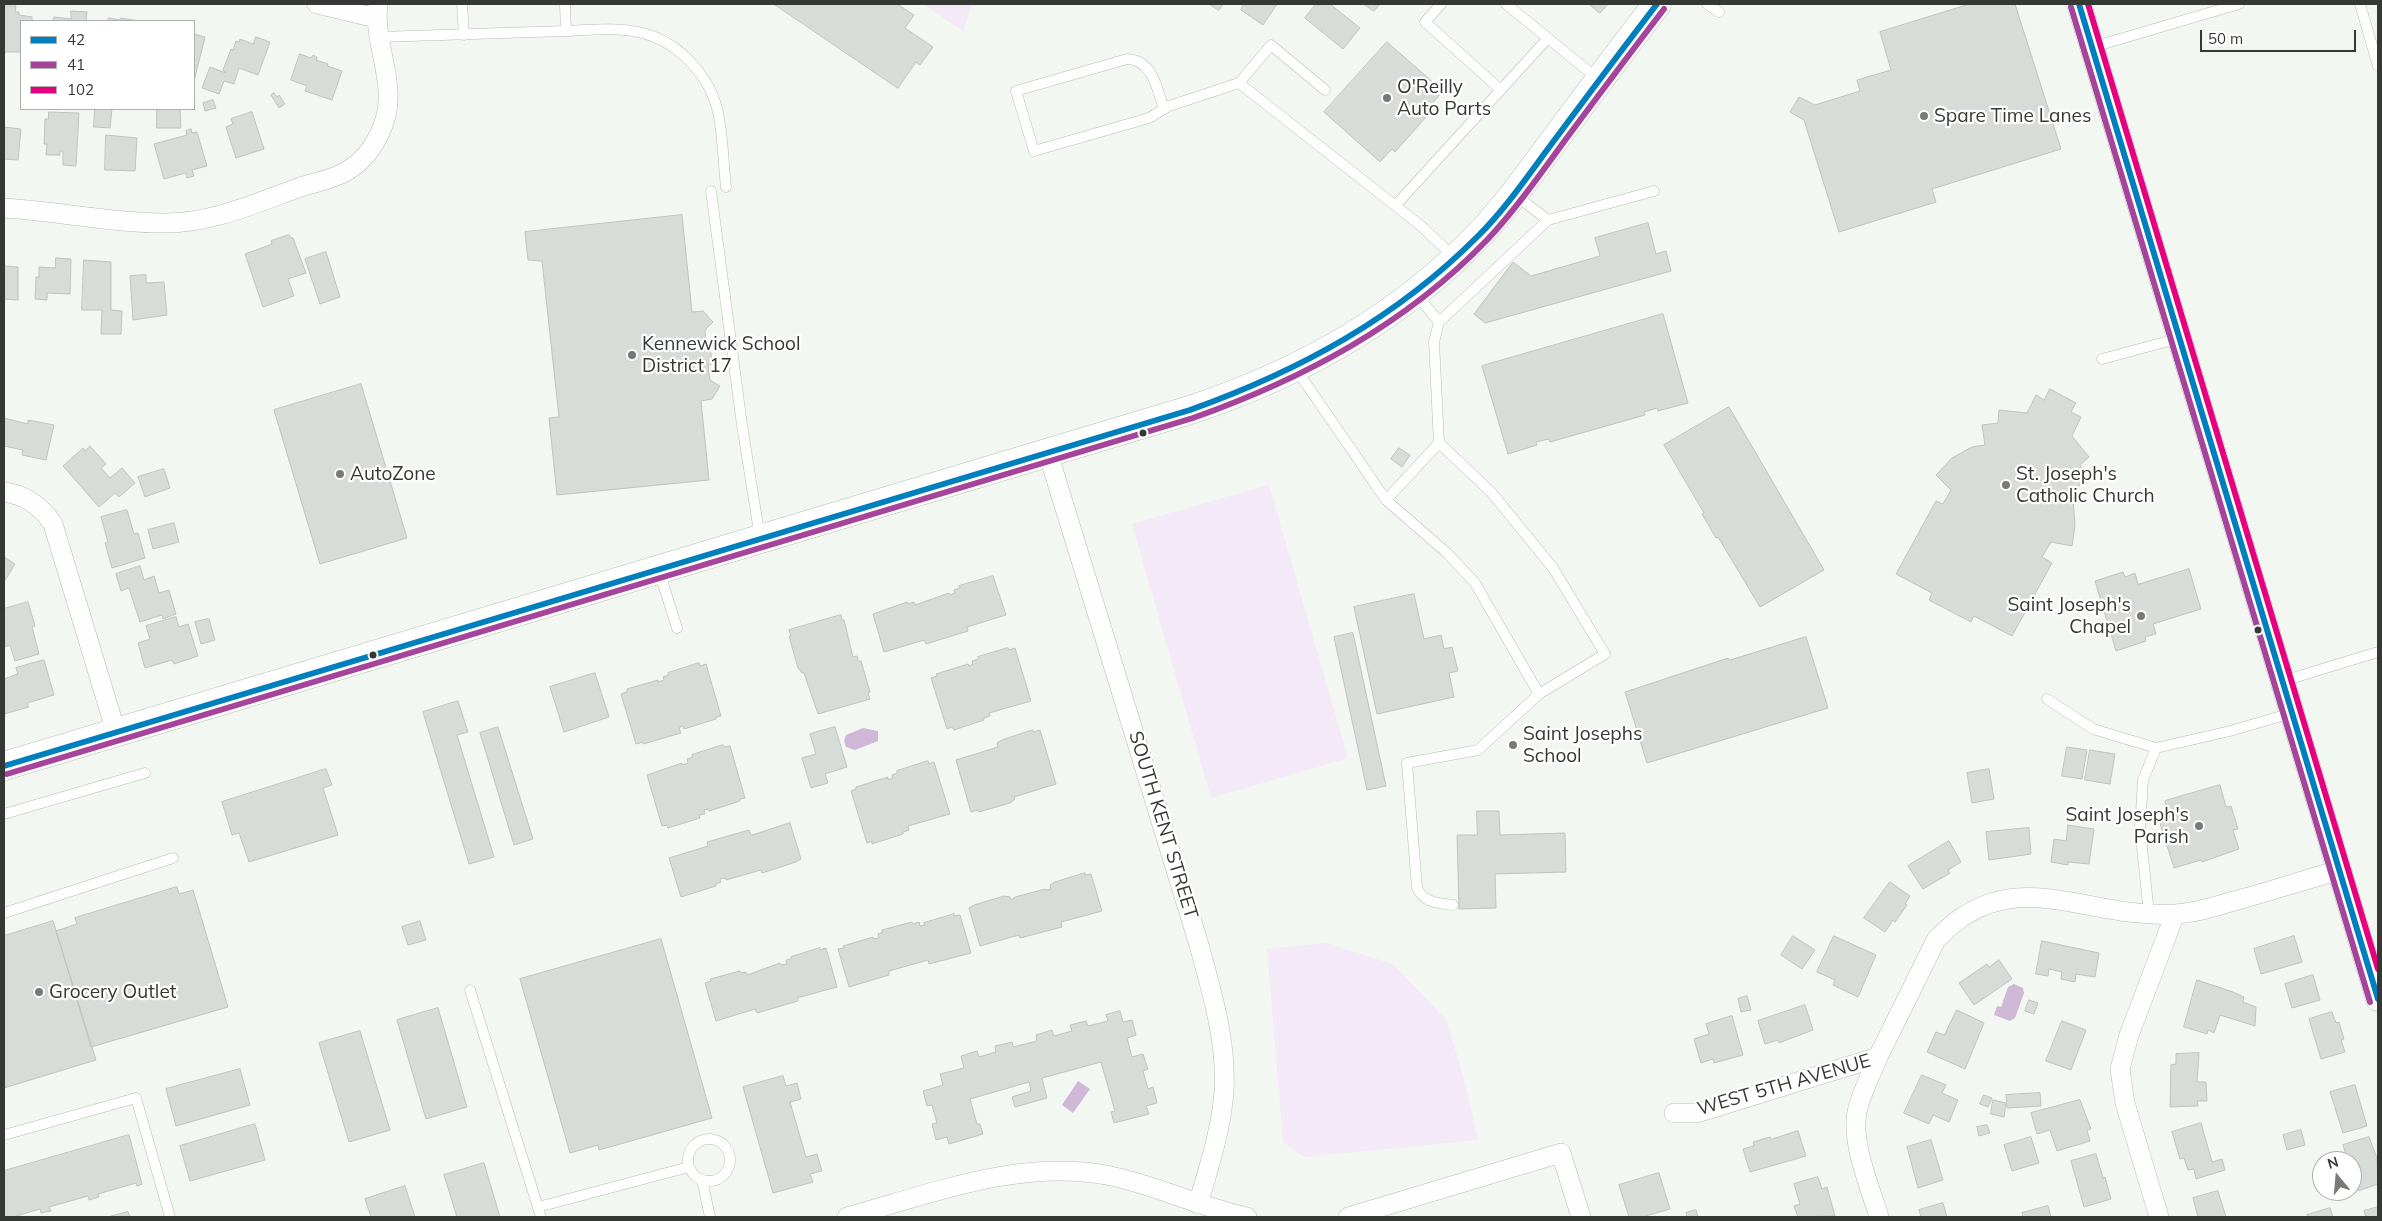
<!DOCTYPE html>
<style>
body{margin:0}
#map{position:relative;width:2382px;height:1221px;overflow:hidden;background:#f2f7f2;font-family:Mulish,sans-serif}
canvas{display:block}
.frame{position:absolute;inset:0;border:5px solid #353834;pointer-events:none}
.legend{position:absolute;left:20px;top:20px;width:175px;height:90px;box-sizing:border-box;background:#fff;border:1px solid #aeafae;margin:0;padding:6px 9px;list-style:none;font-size:15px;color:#353834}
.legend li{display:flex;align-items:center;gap:10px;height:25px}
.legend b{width:25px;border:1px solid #aeafae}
.north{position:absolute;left:2312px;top:1151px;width:50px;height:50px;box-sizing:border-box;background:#fff;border:1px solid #aeafae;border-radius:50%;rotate:343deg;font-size:14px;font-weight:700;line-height:20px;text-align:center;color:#353834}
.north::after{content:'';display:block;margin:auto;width:18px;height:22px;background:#777b76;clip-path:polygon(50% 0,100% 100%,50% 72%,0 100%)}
.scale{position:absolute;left:2200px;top:30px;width:156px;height:22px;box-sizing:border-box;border:2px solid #353834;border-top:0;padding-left:6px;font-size:15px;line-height:18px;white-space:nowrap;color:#353834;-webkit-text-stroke:4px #fff;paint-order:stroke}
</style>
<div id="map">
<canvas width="2382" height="1221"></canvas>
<div class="frame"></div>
<ul class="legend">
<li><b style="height:6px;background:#007fbe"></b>42</li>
<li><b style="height:6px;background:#a5449a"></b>41</li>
<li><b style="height:6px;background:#e5007d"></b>102</li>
</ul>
<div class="north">N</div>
<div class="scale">50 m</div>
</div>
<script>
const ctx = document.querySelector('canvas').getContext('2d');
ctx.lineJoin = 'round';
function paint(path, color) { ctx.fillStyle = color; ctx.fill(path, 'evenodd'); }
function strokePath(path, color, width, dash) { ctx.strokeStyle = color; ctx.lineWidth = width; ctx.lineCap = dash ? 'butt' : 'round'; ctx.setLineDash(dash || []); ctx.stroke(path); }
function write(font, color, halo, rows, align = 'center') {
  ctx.font = font + ' Mulish,sans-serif'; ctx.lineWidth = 4.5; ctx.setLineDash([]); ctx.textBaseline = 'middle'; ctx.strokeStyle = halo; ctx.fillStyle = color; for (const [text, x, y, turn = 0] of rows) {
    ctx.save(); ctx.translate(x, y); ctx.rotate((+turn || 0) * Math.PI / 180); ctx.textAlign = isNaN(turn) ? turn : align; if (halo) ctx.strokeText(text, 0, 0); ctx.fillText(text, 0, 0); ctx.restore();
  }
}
paint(new Path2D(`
 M923 4H972L963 31Z
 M1269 485 1348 758 1211 798 1132 524Z
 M1325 943 1393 964 1447 1021 1466 1087 1478 1140 1304 1157 1283 1142 1267 949Z`), '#f4e9f7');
paint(new Path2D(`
 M863 728 878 731V741L855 750 846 747 844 741 846 735Z
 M2014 984 2023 988 2024 993 2015 1018 2010 1021 1994 1015 1997 1006 2001 1007 2008 987Z
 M1078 1081 1090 1089 1073 1113 1062 1105Z`), '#ceb8d5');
const building = new Path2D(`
 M774 4H897L914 15 905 28 933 47 920 65 916 62 898 88Z
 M1209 4H1223L1219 10Z
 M1244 4H1277L1263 25 1241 10Z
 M1316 4H1330L1360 28 1343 49 1305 18Z
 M1364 4H1380L1374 11Z
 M1589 4H1608L1600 13Z
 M1970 4H2015L2061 149 1932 189 1936 202 1839 232 1804 120 1790 112 1799 97 1815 105 1860 91 1857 80 1891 70 1880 32Z
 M4 6H16L15 12H19V15L32 17V21H21V52H6L4 54Z
 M71 11 87 12 86 21H53L54 17 71 19Z
 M109 18 120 20 121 18 139 21H108Z
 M194 34 205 37 194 81Z
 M256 37 270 42 258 75 239 68 234 84 224 81 219 94 202 88 210 67 226 73 223 70 231 49 233 50 236 41 239 42 240 39 253 44Z
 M1387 42 1443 91 1431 105 1434 108 1395 152 1392 149 1380 162 1324 112Z
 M300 54 311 58 313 55 317 57 316 60 328 64 327 66 342 71 332 100 305 91 307 86 291 80Z
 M274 93 277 97 279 95 285 104 279 108 271 95Z
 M213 100 216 108 205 111 203 103Z
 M95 109H112L110 128 94 127Z
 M157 109H180L181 128H157Z
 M49 112 79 113 76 166 63 165V151H60V155H46L47 144H44L45 119H48Z
 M252 112 264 149 236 158 226 127 233 124 231 119Z
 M4 127 21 129 18 160 4 159Z
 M191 129 192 133 197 132 207 166 192 170 194 176 187 178 186 173 164 179 154 144 187 135 186 131Z
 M106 135 137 138 135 171 105 170Z
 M682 215 692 312 703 311 713 322 705 330 706 346 710 345 712 364 708 365 710 380 720 386 712 399 701 401 709 480 557 495 549 418 559 417 542 261 528 260 525 232Z
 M1648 223 1656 254 1666 251 1671 271 1485 323 1474 314 1513 262 1531 276 1600 256 1595 238Z
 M289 235 291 238H293L306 273 288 279 294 296 263 307 245 254 272 244 271 241Z
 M326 252 340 297 320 304 305 259Z
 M56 258 71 259 70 294 47 293V300L35 299 36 277H39V267L55 268Z
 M84 260 111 262V310L122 311 121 334H101L102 310H82Z
 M4 266 18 267V300L4 299Z
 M146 275V283L164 282 167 315 133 320 130 276Z
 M1663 314 1688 403 1658 411 1657 408 1644 412 1645 415 1550 442 1549 439 1536 442 1537 445 1508 454 1482 366Z
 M361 384 407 538 320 564 274 410Z
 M2050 389 2076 403 2071 412 2081 417 2072 436 2089 457 2080 465 2087 482 2069 490 2073 499 2075 525 2072 546 2051 542 2042 557 2052 563 2012 636 1974 616 1971 622 1929 600 1932 593 1896 574 1936 501 1943 504 1951 490 1936 475 1952 458 1972 447 1985 445 1982 425 1998 423 1999 410 2027 413 2036 395 2044 400Z
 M1729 407 1824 570 1760 607 1718 537 1716 538 1702 514 1704 513 1664 445Z
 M4 418 28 424V420L54 425 46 460 22 455 23 450 4 446Z
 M90 446 106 464 101 468 110 478 122 468 135 483 119 497 115 493 99 507 63 466 83 448 85 451Z
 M1399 448 1410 455 1402 467 1391 459Z
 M164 469 170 488 145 497 138 477Z
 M127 510 134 534 138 533 145 558 112 568 105 543 108 542 101 517Z
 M174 523 179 542 153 549 148 530Z
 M4 557 15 564 4 582Z
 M140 566 144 580 154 576 159 593 169 590 176 614 163 619 162 615 140 622 129 588 121 591 116 574Z
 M2189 569 2201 609 2153 624 2156 634 2145 637 2146 641 2116 651 2095 581 2123 572 2125 577 2135 573 2138 584Z
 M993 576 1006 615 967 627 968 631 926 644 924 640 884 652 873 614 907 602V604L914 602 915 605 949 593 950 595 955 593 954 590 960 588 959 586Z
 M1414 594 1424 639 1441 635 1444 649 1452 647 1458 671 1449 673 1454 697 1377 714 1354 607Z
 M28 602 35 626 32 627 39 654 15 661 10 645 4 647V609Z
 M841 615 842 620H844L853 657 857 656 858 661H861L870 692 868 693 870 699 818 714 804 673H802L798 668 789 636H791L789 630Z
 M176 617 179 627 188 624 198 656 174 664 172 660 145 668 138 643 150 639 146 626Z
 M209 619 215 640 201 644 195 622Z
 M1353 633 1386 786 1367 790 1334 637Z
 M1806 637 1828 708 1647 763 1625 692 1728 658 1729 660Z
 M1008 648 1009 650 1015 648 1031 701 989 713 990 716 984 718V720L954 730 952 727 947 729 931 678 937 676 936 674 968 664 969 666 973 664 972 661 979 659 978 657Z
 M44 660 54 695 27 703 29 707 4 714V679L18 674 16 668Z
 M699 663 700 666 706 664 721 716 716 717V719L684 729 683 726 679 728 681 733 643 744V742L636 744 621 694 627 692V689L658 680V682L664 680 663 677 668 675V673Z
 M595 673 609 717 564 732 550 687Z
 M458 701 468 732 457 735 494 857 469 864 423 712Z
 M498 727 533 839 514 845 480 733Z
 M835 727 847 767 825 774 828 783 811 788 802 758 816 754 810 734Z
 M1033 730 1034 732 1040 730 1056 784 1014 797 1015 799 1010 803 979 812 978 810 971 812 956 760 998 747 997 743 1002 740Z
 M723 745 724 747 730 746 745 798 740 799V801L709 811V809L704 810 705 814 699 815 700 818 668 828 667 825 662 826 647 775 682 763V765L688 763 687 759 693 757 692 755Z
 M2067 747 2087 750 2082 779 2062 776Z
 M2090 750 2115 754 2110 784 2085 780Z
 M928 761 929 764 934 762 950 814 908 826 909 830 903 832V834L872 844V841L867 843 851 791 856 789V787L888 777V780L893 778 892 775 897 773V771Z
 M326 769 332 785 323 788 338 835 249 862 239 833 232 835 222 802Z
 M1989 769 1994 799 1972 803 1967 773Z
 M2220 785 2226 807 2231 806 2238 829 2233 830 2239 849 2202 862 2201 860 2174 868 2160 823 2170 820 2165 801Z
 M1477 811H1499L1500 835 1565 833 1566 872 1495 874 1496 908 1459 909 1457 835H1477Z
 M790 823 801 859 796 862 762 873 761 870 726 880V878L720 879 721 882 716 884V886L681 897 669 858 708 846 707 842 749 830 751 835Z
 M2068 825 2094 829 2089 864 2068 862V865L2051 862 2054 839 2066 841Z
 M2029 828 2031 854 1989 860 1986 832Z
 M1949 841 1961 862 1948 870 1950 873 1923 889 1908 866Z
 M1085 873V875L1091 874 1102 911 1061 922 1062 927 1020 938 1019 935 980 946 969 908 974 905 1004 896 1010 897 1011 900 1015 897 1045 889 1046 890 1051 889 1050 885 1055 882Z
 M1890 882 1910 896 1905 904 1907 905 1895 922 1893 920 1885 932 1864 918Z
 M177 887 179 894 193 890 228 1007 91 1047 56 931 77 924 75 918Z
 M954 914V916L960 915 971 953 929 964 928 960 889 971V975L849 987 838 949 844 948 843 946 873 937V939L879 938 878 934 883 932 882 930 912 922 913 924 919 922 920 926 925 925 924 923Z
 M53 921 96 1060 4 1088V936Z
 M420 921 426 940 408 945 402 927Z
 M1793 936 1815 950 1802 969 1781 955Z
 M1834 936 1876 955 1858 997 1833 985 1835 980 1817 972Z
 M2294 936 2302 962 2261 974 2254 949Z
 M661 939 712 1118 599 1150 598 1145 570 1153 520 979Z
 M2042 941 2099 953 2095 977 2076 974 2075 982 2061 979 2062 972 2049 969 2048 976 2036 974Z
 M820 948V950L826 948 837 987 797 998 798 1001 757 1013 755 1009 716 1021 705 983 711 981 710 979 740 971 741 973 746 972 747 975 780 963 781 965 787 964 786 960 791 959V957Z
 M1999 960 2012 979 1974 1005 1959 983 1987 964 1989 967Z
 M2313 975 2320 1000 2292 1008 2285 984Z
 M2197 980 2233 992 2244 997 2243 1002 2256 1007 2255 1026 2220 1015 2214 1033 2208 1030 2207 1034 2184 1027Z
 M1747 996 1751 1010 1741 1012 1738 999Z
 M2029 1000 2038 1003 2034 1014 2025 1011Z
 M1805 1005 1813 1030 1779 1043 1778 1040 1765 1044 1758 1021Z
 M438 1008 467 1107 426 1119 397 1020Z
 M1957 1010 1984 1023 1965 1069 1927 1052 1936 1032 1944 1035Z
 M1120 1011 1123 1022 1132 1020 1136 1035 1127 1038 1132 1057 1143 1054 1148 1069 1143 1071 1148 1089 1153 1087 1157 1103 1146 1106 1149 1114 1114 1123 1111 1112 1115 1111 1101 1062 1042 1078 1047 1098 1015 1107 1012 1097 1031 1091 1029 1082 970 1099 977 1124H980L983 1134 949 1144 947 1137 936 1140 932 1124 937 1123 932 1105 927 1106 923 1091 943 1085 940 1074 964 1068 961 1056 977 1051 979 1057 996 1052 995 1046 1012 1042 1013 1047 1037 1041 1036 1035 1052 1030 1054 1036 1072 1031 1070 1025 1086 1021 1088 1026 1108 1021 1106 1015Z
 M2332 1012 2336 1023 2339 1022 2344 1039 2341 1040 2345 1052 2321 1059 2309 1019Z
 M1732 1016 1743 1055 1714 1063 1713 1059 1701 1063 1694 1039 1709 1034 1706 1024Z
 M2062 1021 2086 1030 2071 1070 2046 1061Z
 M360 1031 390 1130 349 1142 319 1043Z
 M2199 1053 2197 1082H2206L2207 1101H2197L2198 1106 2170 1107 2171 1065 2176 1064V1054Z
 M240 1069 250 1105 176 1126 166 1089Z
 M1922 1075 1946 1085 1942 1093 1958 1100 1949 1122 1933 1115 1929 1124 1904 1113Z
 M783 1076 786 1086 797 1083 801 1099 790 1102 806 1157 817 1154 822 1171 810 1174 813 1182 773 1193 743 1087Z
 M2355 1085 2367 1126 2343 1133 2330 1092Z
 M2040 1093 2041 1106 2007 1108 2006 1095Z
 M1984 1095 1992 1098 1988 1107 1980 1104Z
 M1993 1100 2006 1103 2004 1117 1991 1114Z
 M2080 1100 2091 1129 2087 1130 2090 1141 2057 1151 2050 1130 2037 1134 2031 1113Z
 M2201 1123 2212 1162 2222 1159 2225 1170 2196 1179 2194 1169 2188 1170 2184 1158 2180 1159 2172 1132Z
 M255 1124 265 1160 190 1181 180 1146Z
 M1987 1125 1990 1133 1979 1136 1977 1127Z
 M2301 1130 2305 1145 2287 1150 2283 1135Z
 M1798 1131 1806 1156 1750 1172 1743 1149 1754 1146 1753 1142 1770 1137 1771 1139Z
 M129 1135 142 1184 137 1186 136 1183 98 1194 99 1197 89 1200 88 1196 49 1207 51 1211 41 1213 40 1209 13 1217H4V1171Z
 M2031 1137 2039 1163 2012 1171 2004 1145Z
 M2369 1137 2377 1158 2378 1184 2358 1191 2352 1173V1161H2348L2343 1145Z
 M1931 1140 1943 1180 1918 1188 1907 1147Z
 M2096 1154 2103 1178 2105 1177 2111 1199 2084 1207 2071 1161Z
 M484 1163 500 1217H457L444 1175Z
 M1659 1173 1670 1209 1642 1217H1629L1619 1185Z
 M1818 1177 1822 1189 1827 1187 1835 1216 1798 1217 1794 1206 1800 1204 1794 1184Z
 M405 1186 415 1217H371L365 1199Z
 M2218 1191 2226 1217H2198L2193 1198Z
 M1943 1203 1947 1217H1921L1919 1210Z
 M2048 1206 2051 1217H2023L2022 1213Z
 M2378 1207V1217H2366L2364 1211Z
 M2330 1208 2333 1217H2308L2307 1215Z
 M1696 1210 1698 1217H1687L1686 1213Z
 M128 1212 130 1217H108Z`);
paint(building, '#d8dcd8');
strokePath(building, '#bfc3bf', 1);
const service = new Path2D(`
 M462 4 464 35
 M1441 4 1425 22 1501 90
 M1506 4 1598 79
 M1707 4 1719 12
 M2360 4 2378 66
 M566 31C590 30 614 27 638 32 675 39 707 72 717 108 723 131 723 162 726 187
 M378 37 566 31 565 4
 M2093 47 2239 4
 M1239 83 1420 225 1454 257
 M1164 109C1157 89 1153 60 1127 59L1016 91 1034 151 1149 118 1169 106 1239 83 1271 45 1325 90
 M711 191 742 425 760 538
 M1395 206 1548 38
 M1548 220 1654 191
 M1416 294 1439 322
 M2102 359 2180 338
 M1296 369 1386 500 1447 553 1475 583 1539 694
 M1439 443 1491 492 1553 568 1605 654 1539 694 1478 750 1407 763 1417 888C1424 903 1438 903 1453 905
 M1386 500 1439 443 1434 342 1439 322 1548 220 1515 195
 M659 571 677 628
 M2283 681 2378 652
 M2047 699 2093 729 2156 748 2230 731 2292 713
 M4 814 145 773
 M4 913 173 858
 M2149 914 2140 828 2143 780 2156 748
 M470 990 541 1217
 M4 1135 136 1098 170 1217
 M688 1160a21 21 0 1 1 42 0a21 21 0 1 1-42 0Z
 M702 1180 710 1217
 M538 1207 689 1167`);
const minor = new Path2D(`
 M317 4 376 18
 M4 208C57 211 110 223 162 223 211 224 256 203 301 187 316 182 334 179 347 171 367 159 380 138 386 116 395 79 373 42 378 4
 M1048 453 1199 945C1212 993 1227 1042 1224 1092 1221 1130 1209 1167 1198 1204
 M4 492C26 495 41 506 53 524L116 732
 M1878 1057C1871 1075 1861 1093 1857 1112 1851 1143 1870 1187 1879 1217
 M1674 1113H1697L1878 1057 1936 940C2011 859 2085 920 2175 914 2199 913 2222 904 2245 898 2277 889 2308 879 2340 870
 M847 1217C931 1194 1018 1159 1106 1175 1154 1184 1199 1207 1247 1217
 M1348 1217 1561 1153 1581 1217
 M2159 1217 2125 1103 2120 1069 2129 1035 2175 914`);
const tertiary = new Path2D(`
 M2079 4 2378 999`);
const secondary = new Path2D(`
 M4 766 1190 410C1299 374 1400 318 1480 234 1514 198 1541 157 1571 118 1599 80 1628 42 1657 4`);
strokePath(service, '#b8bcb7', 11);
strokePath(minor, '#b8bcb7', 20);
strokePath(tertiary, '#b8bcb7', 25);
strokePath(secondary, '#b8bcb7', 29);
strokePath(service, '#fdfefd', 10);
strokePath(minor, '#fdfefd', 19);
strokePath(tertiary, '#fdfefd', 24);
strokePath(secondary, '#fdfefd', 28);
strokePath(new Path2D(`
 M2079 4 2378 999
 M4 766 1190 410C1299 371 1397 318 1479 235 1509 205 1533 168 1559 134 1591 91 1624 47 1657 4`), '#007fbe', 6);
strokePath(new Path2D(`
 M2071 7 2370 1002
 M7 774 1193 418C1303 379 1405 325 1487 240 1516 209 1541 173 1566 139 1598 96 1631 52 1664 9`), '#a5449a', 6);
strokePath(new Path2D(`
 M2088 4 2378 969`), '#e5007d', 6);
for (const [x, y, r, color] of [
 [1387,98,5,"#777b76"],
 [1924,116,5,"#777b76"],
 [632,355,5,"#777b76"],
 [1143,433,4.5,"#353834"],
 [340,474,5,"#777b76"],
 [2006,485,5,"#777b76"],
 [2141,616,5,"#777b76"],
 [2258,630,4.5,"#353834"],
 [373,655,4.5,"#353834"],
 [1513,745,5,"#777b76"],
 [2199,826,5,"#777b76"],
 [39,992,5,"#777b76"]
]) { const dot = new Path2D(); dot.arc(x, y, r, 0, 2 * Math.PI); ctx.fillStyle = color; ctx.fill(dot); strokePath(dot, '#fff', 2); }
write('19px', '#353834', '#fff', [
 ["O'Reilly",1397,87],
 ["Auto Parts",1397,109],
 ["Spare Time Lanes",1934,116],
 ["Kennewick School",642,344],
 ["District 17",642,366],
 ["AutoZone",350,474],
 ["St. Joseph's",2016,474],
 ["Catholic Church",2016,496],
 ["Saint Joseph's",2131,605,"right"],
 ["Chapel",2131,627,"right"],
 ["Saint Josephs",1523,734],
 ["School",1523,756],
 ["Saint Joseph's",2189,815,"right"],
 ["Parish",2189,837,"right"],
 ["Grocery Outlet",49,992]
], 'left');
write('19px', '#353834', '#fff', [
 ["SOUTH KENT STREET",1163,825,73],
 ["WEST 5TH AVENUE",1784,1085,-16]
]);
</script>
